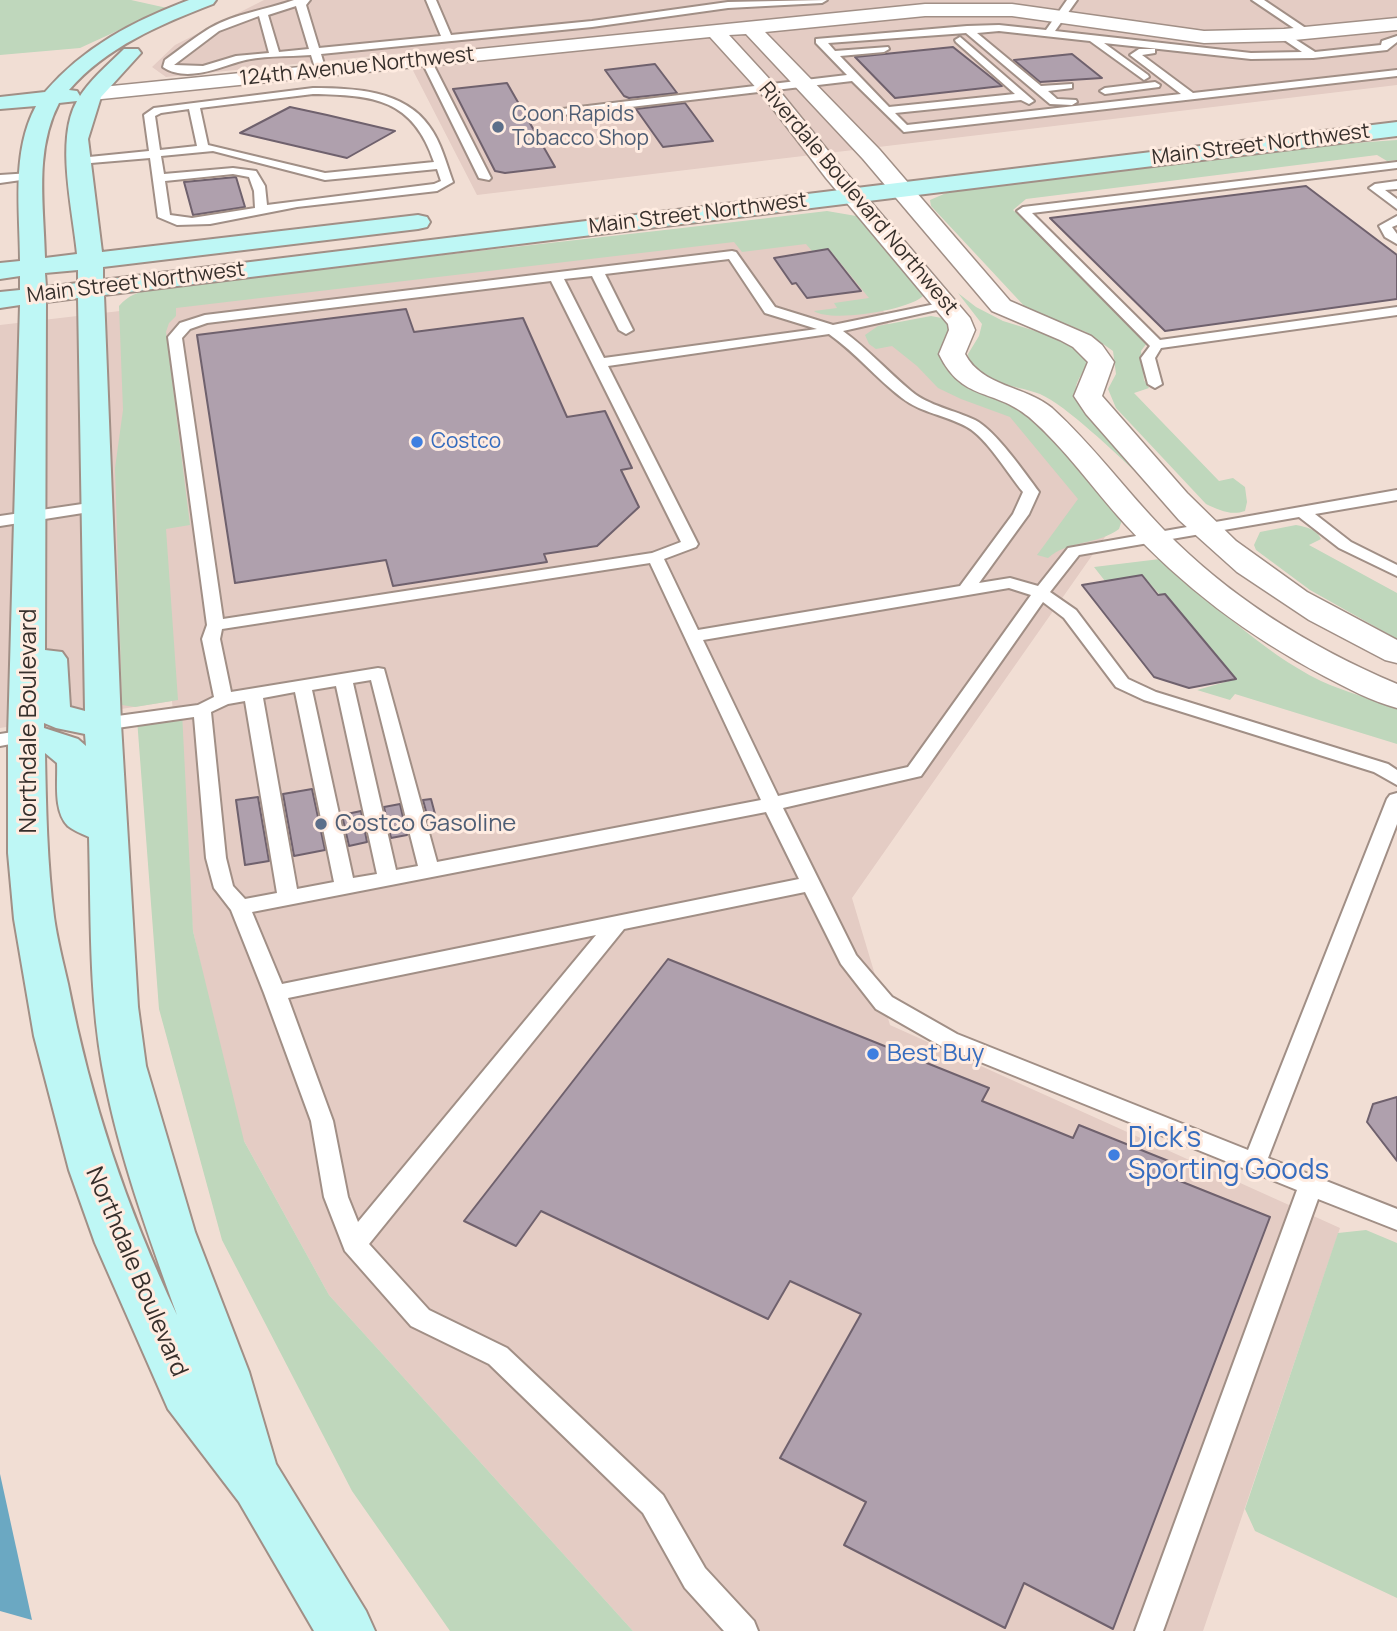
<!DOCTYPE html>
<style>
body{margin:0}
canvas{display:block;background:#f1ded4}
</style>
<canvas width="1397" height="1631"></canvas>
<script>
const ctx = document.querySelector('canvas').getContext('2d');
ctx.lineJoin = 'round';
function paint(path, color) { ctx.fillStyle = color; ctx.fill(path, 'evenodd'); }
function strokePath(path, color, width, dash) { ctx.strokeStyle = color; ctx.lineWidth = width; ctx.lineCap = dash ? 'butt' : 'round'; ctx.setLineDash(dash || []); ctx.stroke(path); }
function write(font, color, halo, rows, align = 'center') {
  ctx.font = font + ' Manrope,sans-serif'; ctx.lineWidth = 6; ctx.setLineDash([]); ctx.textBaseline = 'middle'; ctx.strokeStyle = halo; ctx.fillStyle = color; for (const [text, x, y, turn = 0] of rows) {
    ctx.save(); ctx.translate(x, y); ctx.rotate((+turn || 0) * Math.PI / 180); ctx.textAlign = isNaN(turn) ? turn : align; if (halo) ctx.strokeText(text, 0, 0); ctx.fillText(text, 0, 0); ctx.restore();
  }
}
paint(new Path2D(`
 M264 0H1397V85L477 195 404 53 166 77 152 67 175 45Z
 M823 229 881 305 894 338 950 393 1017 416 1112 527 852 898 890 1025 1340 1228 1203 1631H633L329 1295 238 1130 193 931 172 701 0 728V325Z`), '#e4ccc4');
paint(new Path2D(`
 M0 0H131L167 8 80 48 0 55Z
 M1397 140V160L1387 161 1377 155 1026 199 1013 210 1048 241 1147 343 1141 351 1144 380 1149 388 1134 393 1219 481 1233 478 1245 487 1247 502 1245 511C1231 516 1219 510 1206 504L1116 408 1108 389 1116 374 1113 351 1086 332 1027 309 931 206 930 200 953 190 1325 145Z
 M827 211 862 217 924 295C912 310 830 323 814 311L837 308 834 303 869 298 829 249 812 251 806 244 742 252 734 242 176 308V316L169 323 166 332 190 525 166 529 178 700 135 707 122 705 115 468 123 410 119 306C128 295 139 292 152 289 377 261 602 238 827 211Z
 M958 293 976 307 1003 321 1068 341 1087 359C1086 375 1073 378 1076 398L1138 474C1115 453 1067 406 1040 394 1018 385 971 384 968 354L979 336 982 324Z
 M931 316 947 319 950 333 940 354 947 370 962 383 1032 413 1122 520 1119 529C1098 545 1068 540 1048 558L1037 555 1078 499 1010 417 961 399 938 388 917 366 892 346 876 349 869 344 865 335 878 326Z
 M1296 525C1307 527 1316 529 1321 539L1309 545 1397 593V639L1310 590 1256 550 1254 545 1260 532Z
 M1160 559C1212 601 1260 651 1321 681 1345 692 1372 699 1397 708V744L1235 694 1230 700 1197 690 1236 679 1142 575 1105 581 1094 567Z
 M182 712 193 931 244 1141 329 1295 633 1631H450L352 1491 222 1240 159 1009 137 719Z
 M1366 1230 1397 1243V1598L1255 1531 1245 1509 1338 1233Z`), '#bfd7bc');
paint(new Path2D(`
 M0 1474 32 1620 0 1611Z`), '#6ba8c2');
const building = new Path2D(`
 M953 47 1002 86 895 98 855 57Z
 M1072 54 1102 78 1040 82 1014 60Z
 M655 64 677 93 629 98 624 96 605 70Z
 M507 83 555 167 505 173 495 171 453 89Z
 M685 103 713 141 663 147 636 109Z
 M290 107 327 115 395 131 347 158 240 133Z
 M236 177 245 207 193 215 184 182Z
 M1306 186 1397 255V299L1165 331 1050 218Z
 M828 249 861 291 807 298 796 283 792 284 774 258Z
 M406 309 414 332 523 318 567 417 605 411 632 468 621 470 639 507 597 546 544 554 547 562 393 586 386 560 235 583 197 335Z
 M1142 575 1158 595 1165 594 1236 679 1189 688 1154 677 1082 585Z
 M312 789 325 850 294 856 283 794Z
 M258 797 269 861 245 865 236 800Z
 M431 799 439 829 431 830 423 800Z
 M400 804 407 835 391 838 384 807Z
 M361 811 367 842 349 846 342 815Z
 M668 959 989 1088 982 1101 1073 1138 1079 1125 1171 1162 1165 1175 1270 1217 1113 1629 1024 1583 1005 1628 844 1545 866 1502 780 1458 861 1314 790 1281 768 1319 541 1211 516 1246 464 1221Z
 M1397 1097V1161L1367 1122 1373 1104Z`);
paint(building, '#afa0ad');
strokePath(building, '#6f616d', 2);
const lane = new Path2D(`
 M294 0H310L306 5 319 48 441 36 426 0H436L451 35 592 21 728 2 827 0 822 3 728 8 592 27 321 54 326 71 321 74 316 71 311 55C288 57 260 55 238 62 216 69 185 82 163 67L165 60C180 49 195 37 210 28 236 13 266 10 294 0ZM296 6 309 49 279 52 268 15ZM259 16 269 53 236 56 203 66 174 65 219 31Z
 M1067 0H1077L1055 31 1251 53 1302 52 1280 37V33L1284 32 1315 52 1381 45 1382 41 1397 36V42L1387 50 1313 58 1251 59 1104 43 1148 75 1149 77 1144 80 1090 41 999 31 977 33 1041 86 1072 84V88L1048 91 1057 99 1076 100 1077 102 1072 105 1050 104 966 33 828 43 835 51 888 47 889 49 884 52 840 56 889 107 1015 94 956 42 955 40 960 37 1034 101 1029 104 1021 100 895 113 907 125 1181 94 1130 55 1139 49H1155V53L1142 55 1193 93 1397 70V76L904 132 852 81 554 116 549 113 554 110 847 75 816 43V39L967 26 999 25 1046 30Z
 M1252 0H1264L1313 33 1304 35Z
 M422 58 431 60 491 178 489 180 479 178 421 60Z
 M1155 82 1160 85 1159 87 1105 94 1100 91 1105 88Z
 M313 88C353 88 404 90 429 126 441 142 446 163 453 182L437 191 297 207 210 224 177 225 158 217 150 158 79 164 73 161 79 158 149 151 144 115 154 108ZM313 94C374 95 413 99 434 162L325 173 208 145 200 108ZM189 109 197 146 160 150 155 116 161 113ZM213 151 325 180 437 169 441 181 434 184 267 205 265 186 256 171 233 168 164 174 161 156ZM233 174 249 177 254 191 255 208 192 218 170 215 165 181Z
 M1397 162V168L1032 213 1160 340 1397 307V315L1161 348 1155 358 1162 384 1155 388 1148 384 1141 358 1150 346 1017 211 1023 207Z
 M31 173 37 176 35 178 0 183V175Z
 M1397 181V189L1385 190 1397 199V209L1369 188 1375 184Z
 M1397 216V225L1392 227 1397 234V244L1385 237 1379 226Z
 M732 251 736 252 775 307 833 325 950 301V307L843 331C868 349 888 372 911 391 929 406 954 410 975 420 995 430 1025 473 1039 492L1029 514 979 583 1010 578 1038 586 1068 548 1397 490V500L1315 514 1351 542 1397 565V576L1339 548 1299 517 1079 555 1050 592 1076 610 1128 679 1156 692 1388 764 1397 770V785L1374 772 1144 700 1116 687 1064 618 1043 602 921 776 783 808 856 955 892 997 957 1034 1248 1150 1387 799 1390 795 1397 793V824L1268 1158 1397 1209V1230L1318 1199 1163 1631H1135L1297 1190 941 1046 876 1009 841 964 805 892 624 929 369 1244 429 1310 507 1348 663 1495 705 1568 754 1621 758 1631H724L685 1588 643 1513 489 1364 411 1326 345 1251 324 1197 311 1121 264 993 231 910 214 888 206 858 194 717 103 730 94 724 103 718 198 705 214 697 202 639 207 625 168 337 180 323 205 315ZM729 259 765 313 817 329 604 358 564 279 592 276 619 330 626 334 633 330 605 274ZM551 281 681 542 652 553 223 619 182 338 190 329 207 323ZM829 334C856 353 877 379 902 398 921 413 946 415 967 427 987 438 1008 474 1023 492L1013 514 960 586 698 630 664 559 696 547 698 544 608 366ZM650 563 761 800 437 862 384 669 378 668 231 692 220 639 222 629ZM1009 588 1031 595 908 767 778 796 703 640ZM371 680 418 866 396 870 353 683ZM336 686 377 874 353 878 312 690ZM295 692 334 882 297 889 263 698ZM245 701 277 893 245 899 233 886 226 858 211 712 228 704ZM766 812 799 879 282 984 252 912ZM596 935 358 1222 348 1197 333 1121 288 998Z
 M96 502 102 504 104 507 102 510 0 526V516Z
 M26 730 32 732 35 736 32 740 0 746V734Z`);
const street = new Path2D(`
 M925 4H1012L1204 31 1284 29 1397 18V30L1284 41 1204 43 1012 16H925L765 32 879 149 1010 301 1091 336 1102 345 1114 362 1102 396 1187 493 1236 541 1307 592 1397 640V663L1385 660 1309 620 1237 572 1179 520 1086 414 1074 396 1088 362 1073 347 1060 340 992 311 863 159 746 34 729 35 774 84 842 168 970 318 975 330 965 354C982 387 1026 386 1052 408 1093 445 1126 491 1164 530 1230 598 1310 647 1397 684V708C1371 701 1347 688 1324 676 1248 636 1183 587 1125 524 1093 489 1065 448 1029 417 994 388 962 402 939 354L949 330 948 324 826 178 760 92 710 37 92 100 85 98 82 94 85 90 92 88Z`);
const secondary = new Path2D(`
 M189 0H216L213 4C161 24 106 47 69 90L77 91 80 96 77 101 59 103C34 151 44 206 45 258L77 254C73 211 55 139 77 101 88 81 108 65 124 49H138L141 53 101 97 88 139 102 252 418 215 427 217 430 222 427 227 418 229 103 267V280L1397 122V136L104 295 121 724 138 1007 146 1066 195 1232 249 1372 276 1464 366 1611 375 1631H314L239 1502 168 1409 95 1243 69 1170 34 1036 14 919 8 853V736L20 305 0 308V292L20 290V276L0 279V263L20 261C20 210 11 152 36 106L0 109V97L45 92C84 47 133 21 189 0ZM78 270V283L46 287 45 273ZM78 298 85 711 70 707 67 659 62 652 45 650 46 302ZM44 723 56 728 85 734 86 746 78 739 44 728ZM45 753 57 763C58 781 53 811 68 826 73 830 82 834 89 837 91 913 89 991 102 1065 117 1151 148 1234 177 1315 126 1206 91 1103 68 984 63 962 57 939 54 917 47 862 46 808 45 753Z`);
strokePath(lane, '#a18f86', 4);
strokePath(street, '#a18f86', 3);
strokePath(secondary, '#a18f86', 4);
paint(lane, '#fff');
paint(street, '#fff');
paint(secondary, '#bef7f5');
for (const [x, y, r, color] of [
 [498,127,7,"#5c6f8a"],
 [417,442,7,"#3f7fe0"],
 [321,824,7,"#5c6f8a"],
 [873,1054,7,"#3f7fe0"],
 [1114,1155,7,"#3f7fe0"]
]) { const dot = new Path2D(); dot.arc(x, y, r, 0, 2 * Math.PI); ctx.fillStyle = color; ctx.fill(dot); strokePath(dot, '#ffece1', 2.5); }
write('21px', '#362f2b', '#ffece1', [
 ["124th Avenue Northwest",357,67,-6],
 ["Main Street Northwest",1261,145,-7],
 ["Riverdale Boulevard Northwest",858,199,50],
 ["Main Street Northwest",698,214,-7],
 ["Main Street Northwest",136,283,-7]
]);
write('21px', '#4e5e75', '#ffece1', [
 ["Coon Rapids",512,115],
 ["Tobacco Shop",512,139]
], 'left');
write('21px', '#366cbe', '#ffece1', [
 ["Costco",431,442]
], 'left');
write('24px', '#362f2b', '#ffece1', [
 ["Northdale Boulevard",29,721,-90],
 ["Northdale Boulevard",136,1272,67]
]);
write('24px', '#4e5e75', '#ffece1', [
 ["Costco Gasoline",335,824]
], 'left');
write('24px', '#366cbe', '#ffece1', [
 ["Best Buy",887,1054]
], 'left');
write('28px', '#366cbe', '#ffece1', [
 ["Dick's",1128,1139],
 ["Sporting Goods",1128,1171]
], 'left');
</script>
